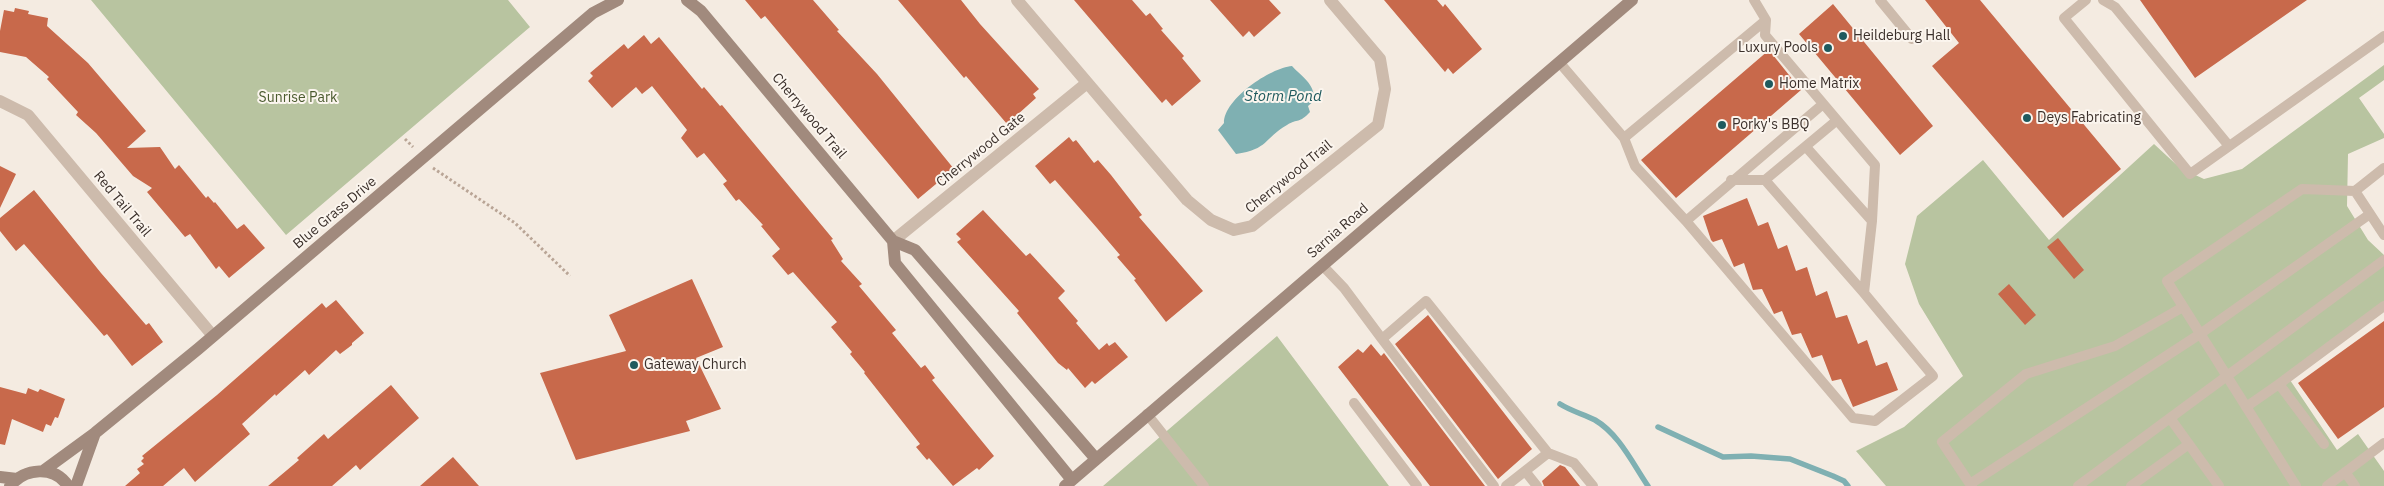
<!DOCTYPE html>
<style>
body{margin:0}
canvas{display:block;background:#f4ebe1}
</style>
<canvas width="2384" height="486"></canvas>
<script>
const ctx = document.querySelector('canvas').getContext('2d');
ctx.lineJoin = 'round';
function paint(path, color) { ctx.fillStyle = color; ctx.fill(path, 'evenodd'); }
function strokePath(path, color, width, dash) { ctx.strokeStyle = color; ctx.lineWidth = width; ctx.lineCap = dash ? 'butt' : 'round'; ctx.setLineDash(dash || []); ctx.stroke(path); }
function write(font, color, halo, rows, align = 'center') {
  ctx.font = font + ' "IBM Plex Sans",sans-serif'; ctx.lineWidth = 4; ctx.setLineDash([]); ctx.textBaseline = 'middle'; ctx.strokeStyle = halo; ctx.fillStyle = color; for (const [text, x, y, turn = 0] of rows) {
    ctx.save(); ctx.translate(x, y); ctx.rotate((+turn || 0) * Math.PI / 180); ctx.textAlign = isNaN(turn) ? turn : align; if (halo) ctx.strokeText(text, 0, 0); ctx.fillText(text, 0, 0); ctx.restore();
  }
}
paint(new Path2D(`
 M91 0H508L530 27 286 235Z
 M2384 65V80L2359 98 2384 134V138L2348 154 2347 206 2368 240 2384 255V308L2290 380 2337 450 2358 434 2384 471V486H1886L1856 451 1904 427 1963 376 1919 304 1905 264 1917 216 1983 160 2049 240 2154 144 2180 168 2204 179 2242 169Z
 M1277 336 1389 486H1103Z`), '#b8c4a0');
paint(new Path2D(`
 M1292 66C1303 78 1313 82 1315 100L1308 106 1310 112C1299 124 1298 118 1287 125 1263 139 1269 149 1236 154L1218 130 1224 123C1224 99 1270 68 1292 66Z`), '#7fb0b2');
strokePath(new Path2D(`
 M1560 404C1571 411 1583 414 1595 420 1619 434 1633 464 1648 486
 M1658 427 1723 457 1751 456 1790 459 1833 476 1844 481 1848 486`), '#7fb0b2', 5.5);
paint(new Path2D(`
 M745 0H813L839 30 837 31 877 74 954 169 918 199 765 16 761 19Z
 M898 0H961L980 24 1039 89 1033 94 1036 98 1007 124 966 76 964 78Z
 M1074 0H1132L1146 16 1150 13 1163 29 1161 30 1184 56 1182 58 1201 81 1172 106 1166 99 1162 103Z
 M1210 0H1269L1281 13 1254 37 1249 31 1243 37Z
 M1384 0H1437L1443 7 1445 4 1482 49 1453 74 1448 68 1445 72Z
 M1925 0H1980L2121 169 2063 218 1932 66 1959 43Z
 M2140 0H2307L2195 78Z
 M1833 4 1933 126 1900 155 1799 34Z
 M15 8 29 11 28 14 48 18 47 26 88 63 146 131 127 148 160 147 175 169 179 165 206 198 208 196 214 203 215 202 237 229 244 224 265 248 229 278 219 266 216 269 190 234 185 237 147 192 152 188 133 176 96 133 76 115 78 112 47 79 49 77 26 57 0 52V31L4 10 14 12Z
 M644 35 651 44 659 37 702 89 704 87 720 106 722 105 833 239 831 240 843 259 841 261 862 284 859 286 896 330 892 333 921 368 925 365 935 378 932 380 994 456 979 470 977 468 953 486 929 458 927 460 916 447 920 444 864 373 865 372 850 354 852 352 831 327 837 322 793 272 788 275 772 256 780 249 761 226 763 225 739 199 736 201 723 184 727 181 704 153 697 158 681 138 687 130 652 86 642 94 636 87 612 108 588 81 593 76 590 73 624 44 628 49Z
 M1769 50 1801 90 1676 198 1641 160Z
 M1069 137 1073 142 1076 140 1094 163 1098 160 1111 175 1142 215 1139 217 1203 291 1166 322 1134 280 1136 279 1117 257 1120 255 1097 228 1055 180 1050 184 1035 166Z
 M0 166 16 174 0 208Z
 M34 190 101 273 146 325 149 323 163 342 132 366 107 334 104 336 24 244 16 251 0 231V218Z
 M1747 198 1758 226 1768 222 1778 249 1787 245 1796 271 1807 267 1816 296 1827 291 1836 318 1847 315 1858 344 1867 340 1876 366 1887 362 1898 390 1853 407 1841 379 1832 381 1822 355 1812 358 1801 333 1792 335 1782 311 1774 314 1762 289 1753 290 1744 263 1734 267 1722 239 1713 242 1711 240 1703 216Z
 M983 210 1026 256 1030 253 1065 291 1058 298 1078 321 1076 323 1099 350 1107 343 1109 346 1115 342 1128 357 1095 384 1092 381 1085 388 1068 368 1067 370 1058 363 1017 313 1019 311 957 242 961 239 956 234Z
 M2058 238 2084 270 2074 279 2047 247Z
 M692 279 723 347 696 358 721 409 686 421 690 431 576 460 540 373 626 351 609 315Z
 M2009 284 2036 315 2025 325 1998 294Z
 M336 300 364 333 352 343V345L340 354 336 350 309 375 305 370 276 396 275 394 242 424 250 434 195 482 184 468 163 486H125L140 473 137 469 144 464 141 461 144 458 142 456 217 395 322 303 326 308Z
 M1428 315 1532 449 1498 479 1395 344Z
 M2384 321V407L2338 439 2298 383Z
 M1371 344 1381 356 1384 353 1485 486H1430L1338 367 1358 349 1363 353Z
 M391 385 419 418 360 470 356 465 332 486H268L299 460 297 458 324 434 328 439Z
 M0 387 26 394 28 388 38 392 40 389 65 399 58 418 55 417 51 426 46 424 43 432 12 419 5 445 0 444Z
 M453 457 479 486H420Z
 M1560 465 1565 467 1580 486H1544L1542 481Z`), '#c8694b');
strokePath(new Path2D(`
 M405 139 413 147
 M433 168 515 223 570 276`), '#b9a596', 3, [2.5, 2.5]);
strokePath(new Path2D(`
 M1880 0 1912 39
 M2086 0 2064 18 2190 174 2384 36
 M2103 0 2115 7 2229 146
 M1559 62 1624 138 1766 20
 M1836 121 1765 180 1864 293
 M1624 138 1635 166 1686 221 1823 104
 M1806 147 1872 221
 M2384 168 2355 191 2384 235
 M1731 180H1765
 M1686 221 1853 418 1875 421 1933 376 1864 293 1872 221 1875 165 1765 35 1766 20 1754 0
 M1322 265 1344 288 1382 339 1426 301 1548 453 1506 486
 M1382 339 1494 486
 M2279 384 2384 306
 M1354 403 1417 486
 M2246 407 2279 384 2324 444
 M1147 414 1204 486
 M2170 418 2384 260
 M1548 453 1574 463 1593 486
 M1525 471 1537 486
 M2345 472 2355 486
 M1970 484 1942 442 2026 374 2115 346 2183 307
 M1972 486 1970 484 2200 334 2370 214
 M2078 486 2170 418 2219 486
 M2131 486 2189 444
 M2296 486 2167 281 2302 189 2355 191
 M2327 486 2384 443`), '#cdbbac', 10);
strokePath(new Path2D(`
 M1017 0 1187 200 1211 220 1234 230 1252 226 1378 125 1385 89 1380 59 1330 0
 M0 101 28 115 213 336
 M893 241 1087 83`), '#cdbbac', 12);
strokePath(new Path2D(`
 M687 0 701 11 893 241 915 250 1096 459
 M893 241 895 263 1072 480
 M43 471 95 433 198 349 593 13 618 0
 M0 477 17 479
 M10 486C25 468 54 465 68 486
 M76 486 95 433
 M1065 486 1632 0`), '#a18a7d', 12);
for (const [x, y, r, color] of [
 [1843,36,5,"#1f5a5e"],
 [1828,48,5,"#1f5a5e"],
 [1769,84,5,"#1f5a5e"],
 [2027,118,5,"#1f5a5e"],
 [1722,125,5,"#1f5a5e"],
 [634,365,5,"#1f5a5e"]
]) { const dot = new Path2D(); dot.arc(x, y, r, 0, 2 * Math.PI); ctx.fillStyle = color; ctx.fill(dot); strokePath(dot, '#fbf5ee', 2); }
write('14px', '#3b302b', '#fbf5ee', [
 ["Heildeburg Hall",1853,36],
 ["Luxury Pools",1818,48,"right"],
 ["Home Matrix",1779,84],
 ["Deys Fabricating",2037,118],
 ["Porky's BBQ",1732,125],
 ["Gateway Church",644,365]
], 'left');
write('14px', '#4a5a2e', '#fbf5ee', [
 ["Sunrise Park",298,98]
]);
write('14px', '#3b302b', '#fbf5ee', [
 ["Cherrywood Trail",809,116,50],
 ["Cherrywood Gate",981,150,-39],
 ["Cherrywood Trail",1289,177,-39],
 ["Red Tail Trail",122,204,50],
 ["Blue Grass Drive",335,213,-40],
 ["Sarnia Road",1338,231,-41]
]);
write('italic 15px', '#1f5a5e', '#fbf5ee', [
 ["Storm Pond",1283,97]
]);
</script>
